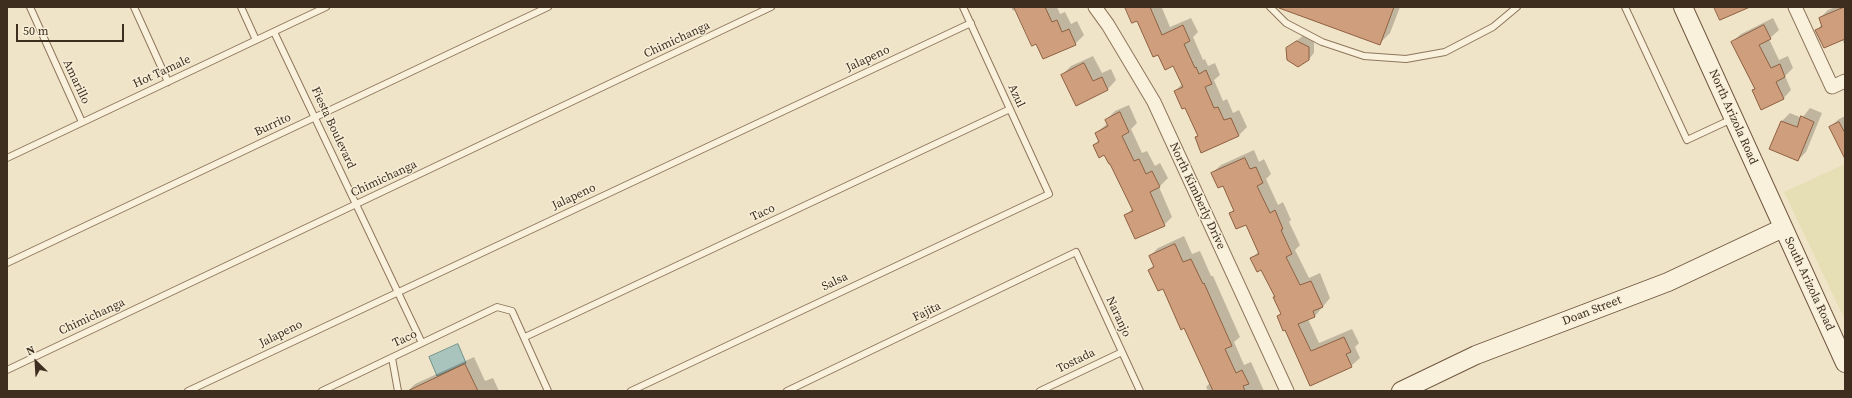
<!DOCTYPE html>
<style>
body{margin:0}
#map{position:relative;width:1852px;height:398px;overflow:hidden;background:#f0e4c8;font-family:"Source Serif 4",serif}
canvas{display:block}
.frame{position:absolute;inset:0;border:8px solid #3d2e20;pointer-events:none}
.north{position:absolute;left:16px;top:342px;width:40px;height:40px;-webkit-text-stroke:3px #f7eed8;paint-order:stroke;rotate:335deg;font-size:11px;font-weight:700;line-height:16px;text-align:center;color:#3d2e20}
.north::after{content:'';display:block;margin:auto;width:14px;height:18px;background:#3d2e20;clip-path:polygon(50% 0,100% 100%,50% 72%,0 100%)}
.scale{position:absolute;left:16px;top:24px;width:108px;height:18px;box-sizing:border-box;border:2px solid #3d2e20;border-top:0;padding-left:5px;font-size:12px;line-height:14px;white-space:nowrap;color:#3d2e20;-webkit-text-stroke:3px #f7eed8;paint-order:stroke}
</style>
<div id="map">
<canvas width="1852" height="398"></canvas>
<div class="frame"></div>
<div class="north">N</div>
<div class="scale">50 m</div>
</div>
<script>
const ctx = document.querySelector('canvas').getContext('2d');
ctx.lineJoin = 'round';
function paint(path, color) { ctx.fillStyle = color; ctx.fill(path, 'evenodd'); }
function strokePath(path, color, width, dash) { ctx.strokeStyle = color; ctx.lineWidth = width; ctx.lineCap = dash ? 'butt' : 'round'; ctx.setLineDash(dash || []); ctx.stroke(path); }
function write(font, color, halo, rows, align = 'center') {
  ctx.font = font + ' "Source Serif 4",serif'; ctx.lineWidth = 3; ctx.setLineDash([]); ctx.textBaseline = 'middle'; ctx.strokeStyle = halo; ctx.fillStyle = color; for (const [text, x, y, turn = 0] of rows) {
    ctx.save(); ctx.translate(x, y); ctx.rotate((+turn || 0) * Math.PI / 180); ctx.textAlign = isNaN(turn) ? turn : align; if (halo) ctx.strokeText(text, 0, 0); ctx.fillText(text, 0, 0); ctx.restore();
  }
}
paint(new Path2D(`
 M1845 164V320L1784 192Z`), '#e6deb5');
const water = new Path2D(`
 M458 344 466 363 437 376 429 357Z`);
paint(water, '#a9c4bc');
strokePath(water, '#6f938a', 1);
paint(new Path2D(`
 M1011 7H1057L1060 14 1065 12 1071 24 1077 21 1084 35 1075 44 1036 43 1016 9 1013 11Z
 M1126 7H1165L1162 8 1170 27 1191 18 1198 32 1193 37 1203 60 1205 59 1208 66 1215 63 1220 75 1214 80 1223 101 1227 99 1233 113 1239 110 1247 127 1238 136 1196 138 1198 135 1186 107 1175 91 1182 84 1174 65 1159 54 1138 20Z
 M1301 7H1400L1390 33 1379 44Z
 M1835 7H1845V46L1842 39 1817 30 1822 24 1820 18 1828 10Z
 M1773 18 1779 30 1769 39 1779 60 1788 56 1793 68 1785 76 1791 90 1783 99 1753 90 1755 88 1732 42 1741 34Z
 M1304 35 1314 42V53L1309 59 1287 48Z
 M1093 56 1102 73 1111 69 1116 80 1108 89 1077 104 1062 75 1071 66Z
 M1129 105 1137 123 1131 129 1142 153 1147 151 1155 166 1160 163 1168 178 1159 187 1172 217 1164 225 1126 215 1133 208 1105 154 1094 145 1099 140 1096 133 1108 123 1106 120 1115 111Z
 M1810 108 1822 113 1806 152 1798 160 1770 149 1782 121 1790 113 1802 118Z
 M1845 116V149L1830 127 1839 119Z
 M1254 150 1259 162 1264 159 1271 174 1266 179 1278 205 1283 202 1291 220 1289 222 1300 245 1295 250 1309 278 1320 273 1330 298 1315 316 1308 319 1319 343 1352 329 1359 343 1355 347 1360 358 1351 366 1311 384 1286 329 1278 316 1281 313 1274 297 1276 296 1262 268 1252 258 1259 251 1247 223 1230 213 1235 209 1224 185 1212 173 1221 165Z
 M1184 236 1192 254 1200 251 1211 276H1213L1240 337 1234 342 1244 365 1251 362 1264 391H1208L1206 387 1210 383 1185 327 1164 288 1149 270 1154 265 1150 256 1158 248Z
 M474 357 485 381 493 378 499 391H408L415 384Z`), '#0003');
const building = new Path2D(`
 M1014 7H1045L1052 22 1057 20 1062 32 1069 29 1076 45 1043 59 1036 44 1032 46Z
 M1125 7H1150L1162 35 1183 25 1190 41 1184 44 1195 68 1196 67 1199 74 1206 70 1212 84 1205 87 1214 108 1218 107 1224 120 1231 118 1239 136 1201 153 1195 137 1198 136 1185 108 1182 109 1174 91 1183 87 1173 66 1165 70 1158 55 1153 57 1137 21 1132 23Z
 M1279 7H1394L1380 45 1279 8Z
 M1714 7H1750L1720 20Z
 M1845 7V39L1824 48 1815 30 1822 27 1819 18Z
 M1764 25 1771 39 1759 45 1771 68 1780 64 1785 77 1776 82 1784 99 1761 110 1752 90 1755 89 1731 42Z
 M1297 41 1309 47V60L1298 67 1287 60 1286 48Z
 M1084 63 1093 81 1102 77 1108 90 1076 106 1061 75Z
 M1120 112 1129 132 1122 136 1134 161 1139 159 1146 174 1152 171 1160 187 1150 192 1165 226 1135 239 1124 215 1133 211 1110 164H1109L1104 155 1099 158 1093 145 1099 142 1095 133 1108 126 1105 120Z
 M1801 116 1814 122 1798 161 1769 149 1781 121 1797 127Z
 M1839 122 1845 133V159L1829 127Z
 M1245 158 1250 169 1256 167 1263 183 1257 186 1270 213 1275 210 1283 229 1281 230 1292 254 1286 257 1300 285 1311 281 1323 307 1313 311 1315 317 1298 324 1311 351 1344 337 1351 352 1346 354 1352 367 1310 386 1285 330 1283 331 1277 316 1281 314 1273 297H1275L1261 270 1257 272 1250 258 1259 254 1246 225 1236 229 1229 213 1234 211 1223 186 1218 188 1211 173Z
 M1175 244 1183 262 1191 259 1203 284 1204 283 1232 346 1225 349 1236 373 1242 370 1249 384 1243 386 1245 391H1213L1184 328 1181 330 1163 289 1158 291 1148 270 1154 267 1149 256Z
 M465 364 478 391H408Z`);
paint(building, '#cf9f7d');
strokePath(building, '#8d5f41', 1);
const lane = new Path2D(`
 M30 7 82 122
 M134 7 168 82
 M241 7 256 40
 M1270 7 1286 23 1322 42 1364 56 1406 59 1445 52 1493 27 1517 7
 M1625 7 1687 140 1732 119
 M274 32 422 343
 M7 158 326 7
 M7 263 548 7
 M525 337 1010 109
 M392 358 398 391
 M7 370 771 7
 M188 391 971 23
 M322 391 497 307 512 311 548 391
 M631 391 1049 194 963 7
 M787 391 1076 252 1140 391
 M1040 391 1122 352`);
const street = new Path2D(`
 M1095 7 1108 25 1154 102 1287 391
 M1795 7 1832 87 1845 81`);
const secondary = new Path2D(`
 M1683 7 1845 363
 M1401 391 1476 355 1668 282 1783 228`);
strokePath(lane, '#8d765c', 8);
strokePath(street, '#8d765c', 15);
strokePath(secondary, '#6f573f', 20);
strokePath(lane, '#faf1dc', 6);
strokePath(street, '#faf1dc', 13);
strokePath(secondary, '#faf1dc', 18);
write('12px', '#3d2e20', '#f7eed8', [
 ["Chimichanga",677,40,-25],
 ["Jalapeno",868,59,-25],
 ["Hot Tamale",162,72,-25],
 ["Amarillo",76,82,65],
 ["Azul",1016,96,65],
 ["North Arizola Road",1733,117,66],
 ["Burrito",273,125,-25],
 ["Fiesta Boulevard",333,128,65],
 ["Chimichanga",384,179,-25],
 ["North Kimberly Drive",1197,196,65],
 ["Jalapeno",574,197,-25],
 ["Taco",763,213,-25],
 ["Salsa",835,282,-25],
 ["South Arizola Road",1809,284,65],
 ["Doan Street",1592,311,-21],
 ["Fajita",927,312,-26],
 ["Chimichanga",92,317,-25],
 ["Naranjo",1118,317,65],
 ["Jalapeno",281,334,-26],
 ["Taco",405,339,-25],
 ["Tostada",1076,361,-26]
]);
</script>
